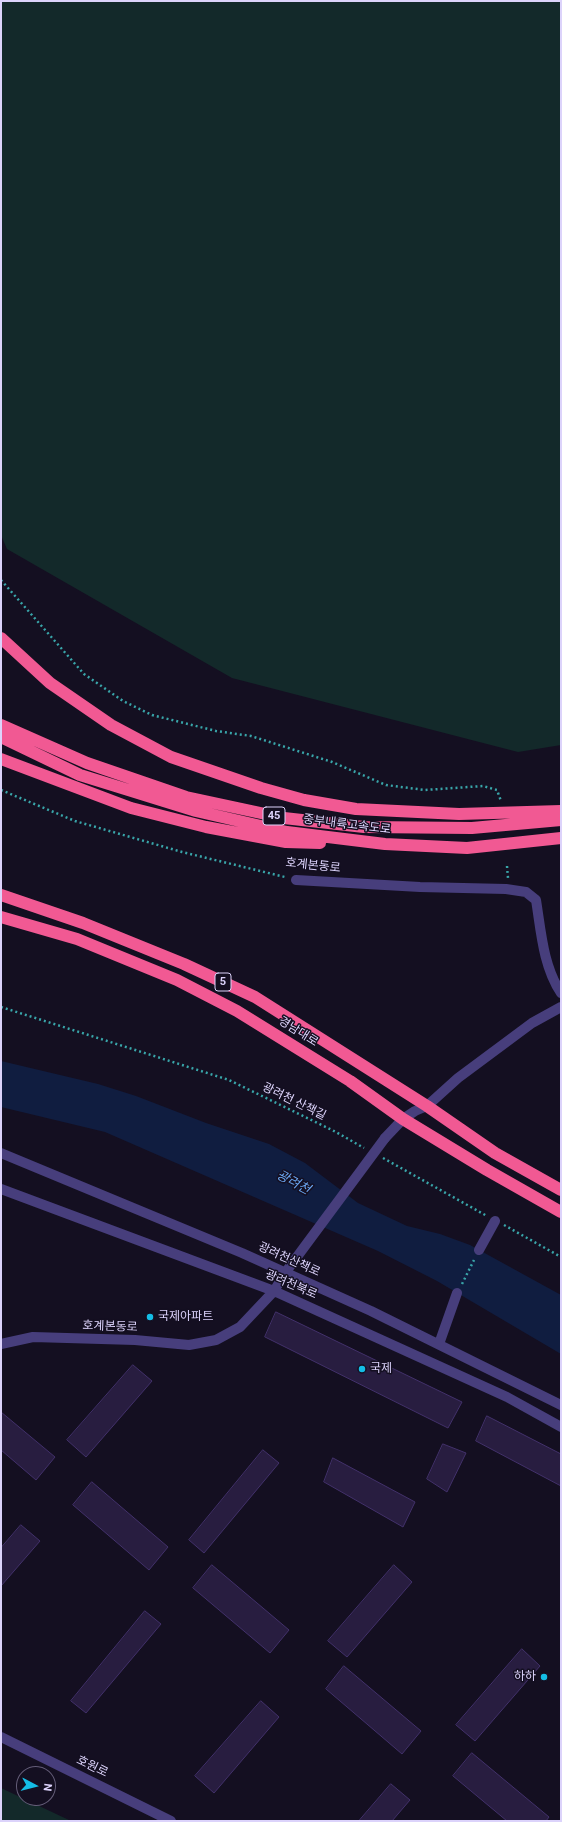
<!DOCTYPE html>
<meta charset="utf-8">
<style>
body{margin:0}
#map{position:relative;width:562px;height:1822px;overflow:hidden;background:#140f21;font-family:Roboto,sans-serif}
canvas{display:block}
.frame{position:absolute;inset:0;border:2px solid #dcd3fb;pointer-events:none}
.north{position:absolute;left:16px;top:1766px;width:40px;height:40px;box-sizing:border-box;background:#140f21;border:1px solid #645d78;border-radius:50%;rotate:97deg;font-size:11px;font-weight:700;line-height:16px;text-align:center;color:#dcd3fb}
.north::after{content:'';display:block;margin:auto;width:14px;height:18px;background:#14bde6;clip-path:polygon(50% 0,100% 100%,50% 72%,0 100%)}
</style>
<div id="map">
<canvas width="562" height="1822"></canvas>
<div class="frame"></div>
<div class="north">N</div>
</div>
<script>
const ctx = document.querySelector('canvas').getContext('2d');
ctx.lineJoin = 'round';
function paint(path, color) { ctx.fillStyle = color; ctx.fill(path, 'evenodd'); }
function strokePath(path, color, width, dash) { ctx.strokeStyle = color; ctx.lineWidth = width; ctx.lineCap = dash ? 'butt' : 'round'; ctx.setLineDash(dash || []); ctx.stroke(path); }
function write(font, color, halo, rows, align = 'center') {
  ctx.font = font + ' Roboto,"Noto Sans KR",sans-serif'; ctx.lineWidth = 3; ctx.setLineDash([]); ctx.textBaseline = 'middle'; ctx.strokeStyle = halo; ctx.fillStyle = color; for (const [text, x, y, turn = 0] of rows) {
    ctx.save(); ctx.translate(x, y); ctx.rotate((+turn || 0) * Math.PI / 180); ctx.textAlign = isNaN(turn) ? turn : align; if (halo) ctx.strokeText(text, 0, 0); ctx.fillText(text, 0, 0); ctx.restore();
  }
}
paint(new Path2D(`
 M1 1H561V745L518 752 232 678 7 549 1 535Z
 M1 1788 71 1821H1Z`), '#13292a');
paint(new Path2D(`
 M1 1061 98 1084 136 1096 206 1123 269 1144 305 1163 358 1203 407 1226 440 1234 470 1245 561 1295V1354L437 1281 378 1251 105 1132 1 1107Z`), '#101d40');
const building = new Path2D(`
 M276 1312 462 1402 448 1428 265 1337Z
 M133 1365 152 1381 86 1457 67 1440Z
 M1 1412 55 1457 36 1480 1 1450Z
 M487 1416 561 1454V1486L476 1441Z
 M443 1444 466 1453 447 1492 427 1479Z
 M263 1450 279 1463 204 1553 189 1540Z
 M333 1458 415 1502 403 1527 324 1482Z
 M92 1482 168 1547 149 1570 73 1505Z
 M21 1525 40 1541 1 1586V1548Z
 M212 1565 289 1630 270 1653 193 1588Z
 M394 1565 412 1582 347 1657 328 1641Z
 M145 1611 161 1624 86 1713 71 1701Z
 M522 1649 540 1666 475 1741 456 1725Z
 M344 1666 421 1731 402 1754 326 1689Z
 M261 1701 279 1717 214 1793 195 1776Z
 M472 1753 549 1817 546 1821H507L453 1776Z
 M391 1784 410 1800 392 1821H359Z`);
paint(building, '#281d40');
strokePath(building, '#42316a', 1);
strokePath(new Path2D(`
 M1 580 84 674 123 701 152 715 216 731 251 736 332 762 386 785 425 790 483 786 497 790 501 801
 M1 790 75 821 182 852 285 877
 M507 866 508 878
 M1 1007 229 1080 336 1132 364 1148
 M383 1158 487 1216
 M504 1225 561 1257
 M462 1284 474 1260`), '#39a5a9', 2.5, [2, 3]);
strokePath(new Path2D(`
 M296 880 420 887 506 889 526 892 536 900C541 931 543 966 561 993
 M385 1138 403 1119 415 1111 427 1106 458 1078 532 1023 561 1007
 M1 1153 242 1253 371 1311 561 1405
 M1 1189 274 1291 507 1397 561 1427
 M479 1250 495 1221
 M1 1344 33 1337 135 1340 189 1345 216 1340 240 1327 274 1291 285 1273
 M439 1344 457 1293
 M1 1737 171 1821`), '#473e7c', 10);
strokePath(new Path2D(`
 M1 638 50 683 111 725 171 757 261 788 304 800 356 809 459 814 561 811
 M1 725 87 763 186 797 284 818 364 827 472 828 561 820
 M1 737 80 775 196 811 287 832 385 844 467 848 561 838
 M1 759 131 808 206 827 286 842 320 843
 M1 895 83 923 184 964 255 997 427 1106 495 1153 561 1190
 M1 917 77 939 177 980 237 1011 350 1081 403 1119 487 1170 561 1212`), '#f15993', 12);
strokePath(new Path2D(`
 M285 1273 385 1138`), '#473e7c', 10);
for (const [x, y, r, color] of [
 [150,1317,4,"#14bde6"],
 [362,1369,4,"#14bde6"],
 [544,1677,4,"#14bde6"]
]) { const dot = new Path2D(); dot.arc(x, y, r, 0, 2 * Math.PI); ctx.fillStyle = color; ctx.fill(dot); strokePath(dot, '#140f21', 1.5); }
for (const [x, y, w] of [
 [274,816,22],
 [223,982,16]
]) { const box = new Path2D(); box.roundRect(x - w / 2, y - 9, w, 18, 3); ctx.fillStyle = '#140f21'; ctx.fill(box); strokePath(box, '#dcd3fb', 1); }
write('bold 11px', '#dcd3fb', null, [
 ["45",274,816],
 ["5",223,982]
]);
write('12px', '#dcd3fb', '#140f21', [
 ["중부내륙고속도로",347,825,7],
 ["호계본동로",313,866,6],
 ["경남대로",298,1032,32],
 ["광려천 산책길",294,1102,26],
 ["광려천산책로",289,1260,24],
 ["광려천북로",291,1285,23],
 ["호계본동로",110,1327,2],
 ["호원로",92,1767,26]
]);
write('12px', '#dcd3fb', '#140f21', [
 ["국제아파트",158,1317],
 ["국제",370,1369],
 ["하하",536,1677,"right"]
], 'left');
write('italic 13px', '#6aa6f2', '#140f21', [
 ["광려천",293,1183,28]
]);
</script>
